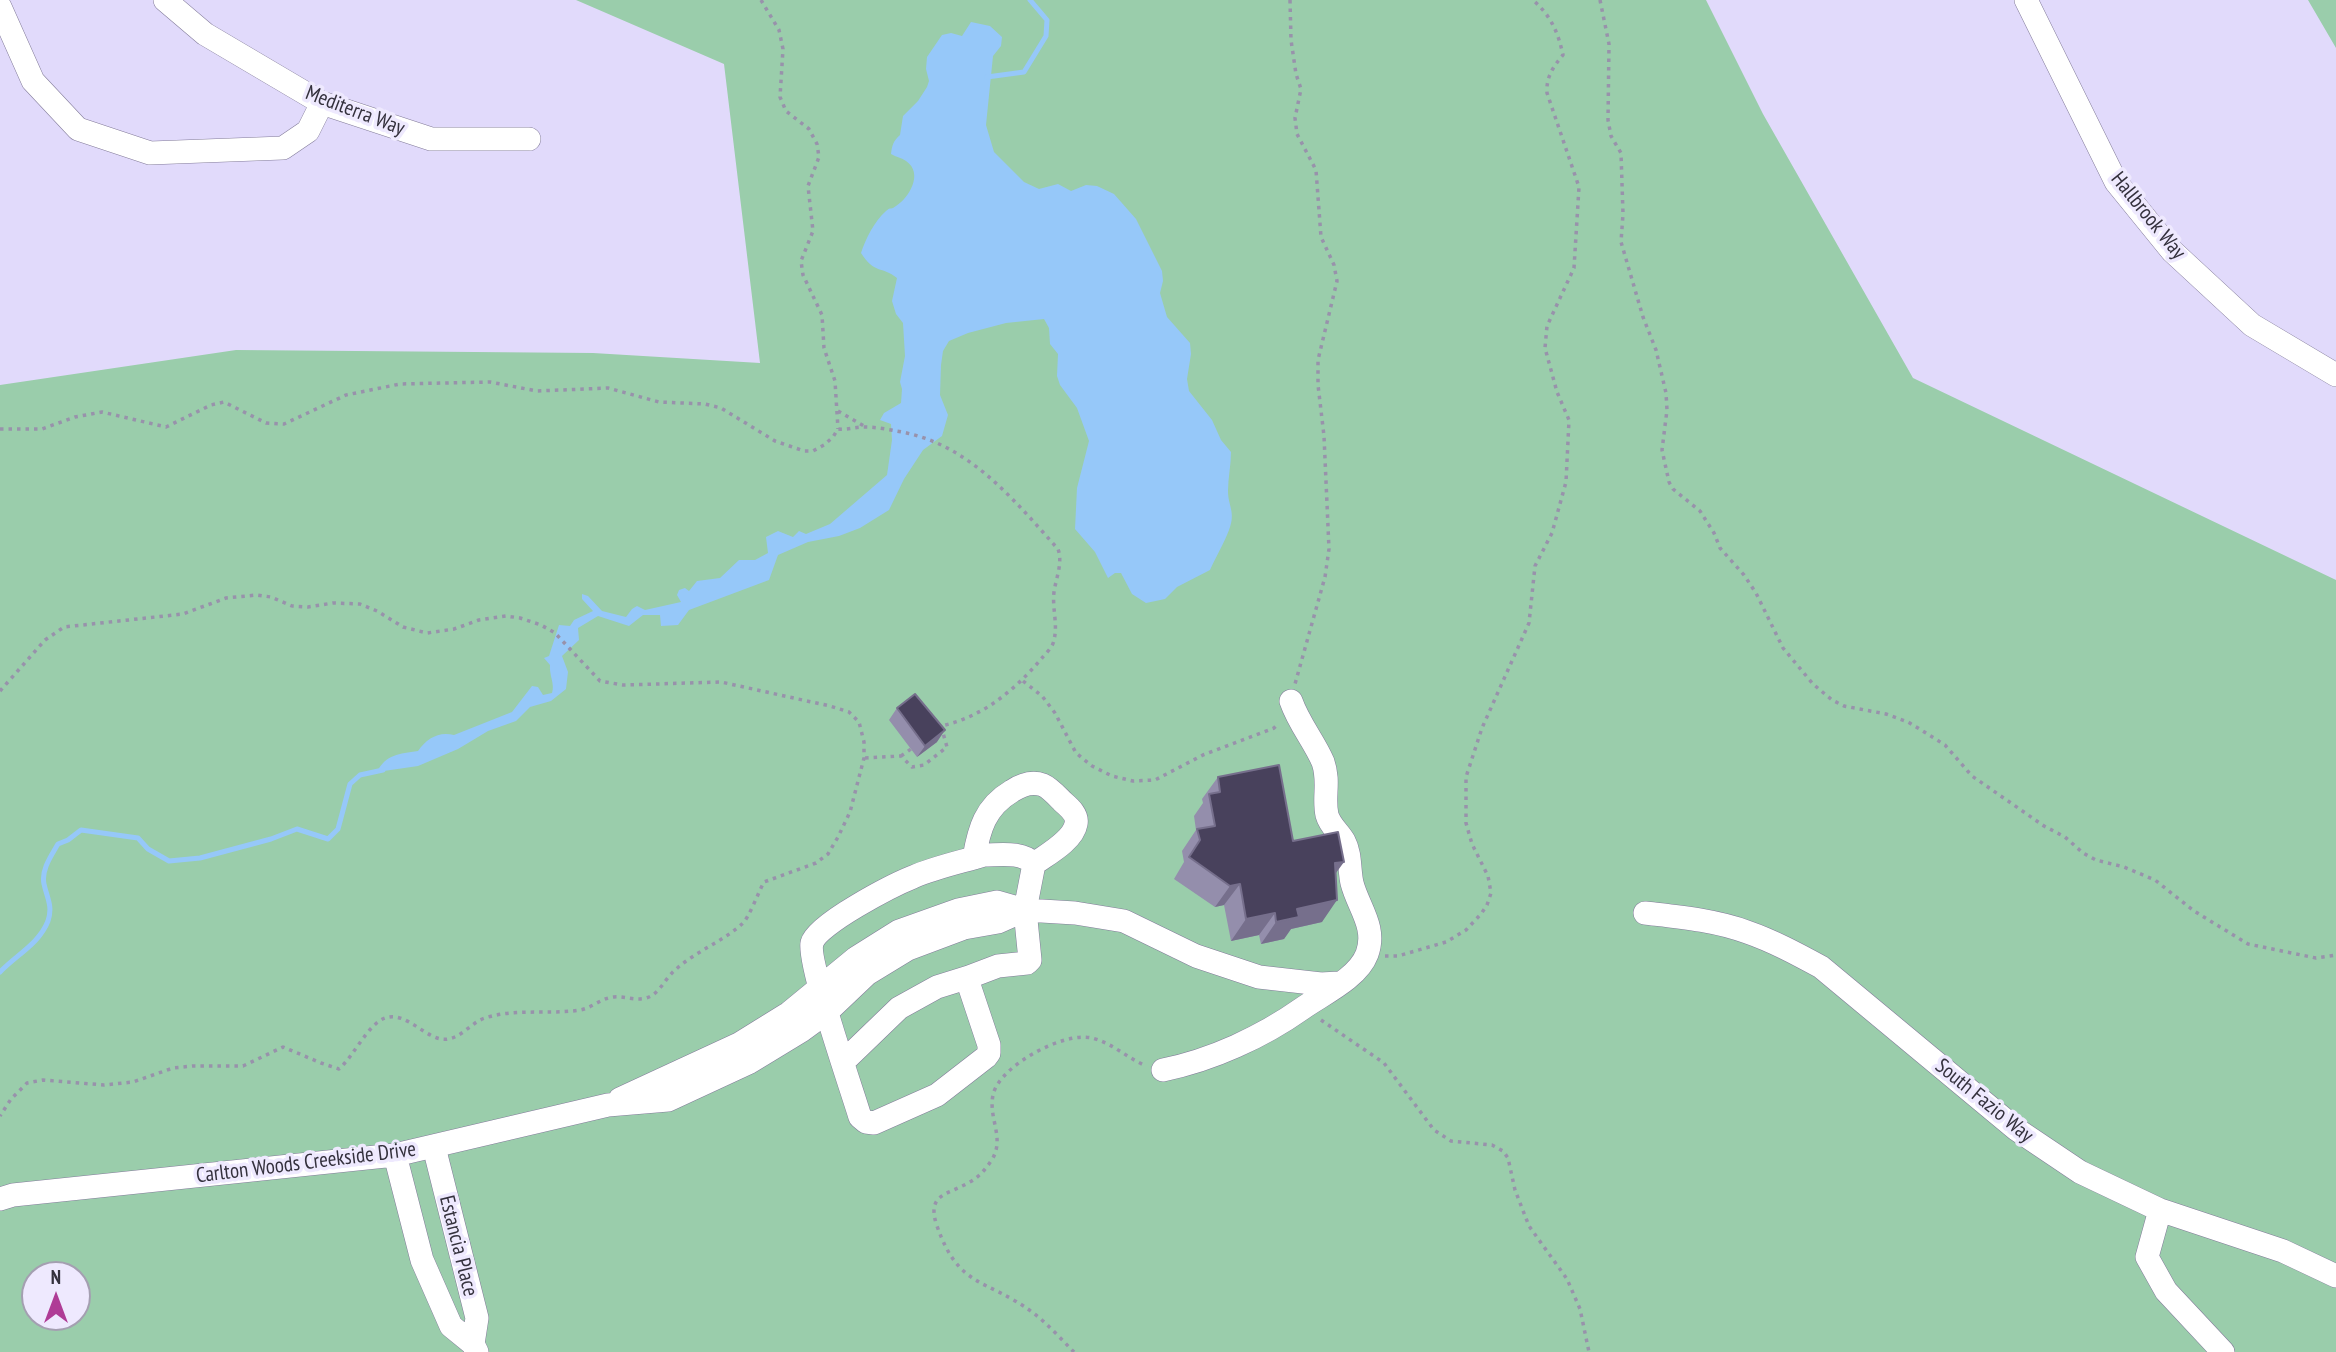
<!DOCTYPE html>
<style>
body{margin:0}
#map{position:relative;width:2336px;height:1352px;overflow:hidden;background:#e1dafb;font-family:"PT Sans Narrow",sans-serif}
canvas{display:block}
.north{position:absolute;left:21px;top:1261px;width:70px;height:70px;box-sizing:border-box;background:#eee9fe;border:2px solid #a49fb1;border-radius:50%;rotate:0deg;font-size:19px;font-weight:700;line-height:28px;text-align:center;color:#34313d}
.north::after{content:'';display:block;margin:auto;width:24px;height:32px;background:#af3c96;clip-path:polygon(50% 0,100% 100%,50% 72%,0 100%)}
</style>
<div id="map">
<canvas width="2336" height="1352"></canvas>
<div class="north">N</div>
</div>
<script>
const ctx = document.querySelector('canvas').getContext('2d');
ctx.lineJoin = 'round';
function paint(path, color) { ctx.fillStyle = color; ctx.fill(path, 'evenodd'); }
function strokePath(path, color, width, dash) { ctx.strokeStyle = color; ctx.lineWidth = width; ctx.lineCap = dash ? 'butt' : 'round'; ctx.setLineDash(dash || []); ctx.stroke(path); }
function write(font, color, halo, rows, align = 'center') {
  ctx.font = font + ' "PT Sans Narrow",sans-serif'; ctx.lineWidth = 7; ctx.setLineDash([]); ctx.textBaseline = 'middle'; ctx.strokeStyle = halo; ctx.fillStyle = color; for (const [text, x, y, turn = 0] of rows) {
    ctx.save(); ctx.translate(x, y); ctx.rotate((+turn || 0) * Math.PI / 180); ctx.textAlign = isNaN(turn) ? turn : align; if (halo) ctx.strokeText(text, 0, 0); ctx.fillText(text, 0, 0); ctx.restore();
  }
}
paint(new Path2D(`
 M576 0H1706L1763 114 1913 378 2336 580V1352H0V385L236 350 593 353 760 363 724 64ZM35 1275H77V1317H35Z
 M2308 0H2336V48Z`), '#9acdab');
paint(new Path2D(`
 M971 22 990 26 1002 37 1001 46 993 56 986 125 994 152 1024 182 1039 189 1058 184 1071 191 1086 185 1097 186 1114 194 1136 219 1162 271 1163 281 1160 293 1167 317 1190 343 1191 354 1187 379 1189 391 1212 420 1221 440 1231 452C1231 465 1228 478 1228 491 1228 506 1236 512 1229 530 1224 543 1216 557 1210 570L1177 587 1165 599 1146 603 1132 594 1121 573H1115L1108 578 1095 552 1075 529 1077 488 1089 441 1077 408 1060 385 1057 376 1058 354 1050 344 1049 328 1044 319 1006 323 968 333 949 341 943 351 941 365 940 395 948 415 942 436 923 450 904 479 889 510 860 528 839 536 808 542 778 555 769 580 689 610 678 625 661 626 660 615H643L629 626 598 616 578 628 579 640 562 656 568 672 566 689 551 701 530 707 516 721 488 731 458 749 418 766 377 772C386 754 399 754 418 751 427 738 439 731 454 735L512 712 532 686 538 687 543 695 552 693C555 684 549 675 550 665L544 658 549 656 559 625 570 626 574 620 593 611 582 599V594L588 596 602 611 626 617 632 609 637 606 645 610 681 602 677 595 679 590 685 588 689 591 697 581 720 578 739 560H755L768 553 766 537 778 531 793 537 799 531 806 534 830 524 887 475 892 440 891 424 880 420 884 413 901 403 902 389 900 382 905 356 903 323 896 314 892 301 897 278C882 266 874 274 861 253 866 238 874 222 886 211 892 206 889 211 896 206 909 198 924 173 906 161 902 158 896 157 891 154 892 146 893 141 900 135L903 116 918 101 927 87 929 81 926 69 927 57 942 35 951 33 962 36Z`), '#96c8f9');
strokePath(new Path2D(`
 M987 77 1024 72 1046 36 1047 20 1030 0
 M0 972C16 955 39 944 48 921 53 906 47 898 44 884 41 870 51 856 58 844L68 840 81 830 138 838 148 849 169 861 200 858 271 839 297 829 328 839 338 829 350 784 360 775 383 770`), '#96c8f9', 5);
const minor = new Path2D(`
 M165 0 205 34 322 103 431 139H529
 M2026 0 2116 182 2172 251 2252 325 2336 375
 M0 7 33 81 78 129 150 153 283 148 308 131 322 103
 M984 855C1000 855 1022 851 1034 864L1025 910 1030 960 1027 963 998 966 969 977 968 982 989 1045V1053L986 1057 937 1095 874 1123 866 1122 860 1117C852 1090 807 961 812 943 817 924 893 885 913 877 936 867 961 862 984 855Z
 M974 858C979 829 985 807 1012 791 1021 785 1032 781 1043 785 1050 788 1057 796 1063 802 1070 808 1078 815 1076 824 1073 841 1046 855 1034 864
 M1645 913C1679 917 1714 920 1747 932 1773 941 1797 954 1821 967L2016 1129 2080 1172 2160 1210 2283 1251 2336 1276
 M843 1062 899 1008 937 987 969 977
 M1163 1070C1212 1060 1262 1037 1303 1008 1323 994 1358 978 1367 954 1377 927 1358 907 1352 883 1349 870 1351 854 1344 841 1339 832 1330 826 1327 815 1323 797 1330 782 1323 762 1314 741 1299 724 1291 701
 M620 1099 739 1044 789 1013 856 958 899 931 958 910 997 902 1025 910 1075 913 1124 921 1196 956 1259 977 1321 984 1339 983
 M434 1147 477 1318 473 1344
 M395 1155 422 1260 451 1326 473 1344 477 1352
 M0 1199 13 1195 395 1155 608 1105 668 1100 750 1062 801 1031 827 1012 867 974 908 949 964 928 998 922 1025 910
 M2160 1210 2147 1257 2166 1291 2223 1352`);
strokePath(minor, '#837c9a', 24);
strokePath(new Path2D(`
 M761 0 779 30 783 49 780 97 786 111 809 129 817 144 819 157 808 186 813 231 801 261 803 275 822 315 824 348 835 381 838 429
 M1290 0 1291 40 1296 74 1301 89 1295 118 1297 134 1316 170 1321 237 1334 265 1337 281 1318 360V385L1324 436 1329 549 1325 577 1295 684
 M1600 0 1609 44 1608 120 1611 136 1621 153 1623 214 1621 242 1643 317 1656 350 1666 393 1667 410 1662 450 1669 482 1673 489 1700 511 1714 533 1720 548 1744 575 1756 593 1783 648 1813 684 1832 700 1844 706 1886 714 1908 722 1926 733 1945 745 1972 776 2044 826 2065 837 2083 853 2096 860 2124 867 2155 880 2194 911 2248 944 2316 958 2336 955
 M838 411 864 426
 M0 429H42L75 417 102 412 166 427 211 405 224 402 266 423 284 424 346 395 400 384 490 382 537 391 608 388 659 402 705 404 721 408 775 441 804 451H813L824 445 833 437 838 429C847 430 855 427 864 427 875 427 886 429 896 431 968 442 1013 499 1058 549 1063 563 1056 578 1054 592 1052 608 1058 624 1054 640 1053 647 1046 653 1042 658 1015 690 983 717 941 726L947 747 924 765 912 767 901 756 864 758
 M1023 681 1042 696 1055 713 1076 753 1092 766 1112 776 1133 781 1155 780 1203 755 1274 728 1279 723
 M0 691 45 640 64 627 183 614 226 598 257 595 271 597 292 606 308 607 333 603 360 604 377 611 403 627 427 633 454 629 479 620 506 616 520 618 541 625 555 633 600 681 623 685 721 682 830 706 849 712 859 722 864 742V758L850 812 838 837 828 854 816 863 764 882C758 893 749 918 742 924 721 943 693 952 672 973 664 981 658 995 646 998 635 1001 625 996 614 997 601 998 592 1008 580 1010 548 1015 516 1008 485 1018 472 1022 462 1037 448 1039 428 1043 407 1010 385 1018 368 1024 354 1056 339 1069L321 1063 283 1047 243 1066H193L173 1068 133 1082 104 1085 43 1080 27 1083 11 1099 0 1116
 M901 756 911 749
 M1385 956H1398L1446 942 1466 930 1481 914 1487 905 1491 893 1488 876 1472 844 1466 823V777L1482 728 1529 623 1535 566 1552 533 1566 482 1569 420 1557 392 1545 348 1547 326 1574 268 1579 187 1547 93C1546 77 1553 67 1563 55 1558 32 1551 16 1533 0
 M1321 1020 1384 1063 1434 1130 1451 1141 1492 1145 1503 1151 1508 1158 1515 1190 1529 1226 1567 1279 1580 1309 1589 1352
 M1074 1352C1061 1339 1047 1323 1032 1312 986 1278 959 1289 937 1226 926 1194 947 1195 968 1183 978 1178 985 1170 991 1161 1006 1139 988 1119 993 1095 999 1066 1064 1031 1092 1038 1112 1043 1126 1057 1144 1065`), '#9892ab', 3.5, [3.5, 5]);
strokePath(minor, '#fff', 23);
paint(new Path2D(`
 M897 708 937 742 917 757 889 720Z
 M1218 777 1293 841 1336 873 1322 922 1291 929 1284 939 1261 944 1259 935 1231 941 1224 905 1215 907 1174 879 1184 862 1182 851 1196 830 1194 816 1203 803 1202 799Z`), '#948eac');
paint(new Path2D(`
 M945 730 937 742 917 757 925 746Z
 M1344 862 1328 884 1335 863Z
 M1240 884 1224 905 1215 907 1230 886Z
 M1337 900 1322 922 1291 929 1284 939 1261 944 1276 922 1297 909Z
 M1275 913 1259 935 1231 941 1246 919Z`), '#766f8c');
const building = new Path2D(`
 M915 694 945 730 925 746 897 708Z
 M1279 765 1293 841 1338 832 1344 862 1335 863 1337 900 1297 909 1299 917 1276 922 1275 913 1246 919 1240 884 1230 886 1189 857 1200 840 1197 829 1215 826 1209 794 1220 792 1218 777Z`);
paint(building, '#48415c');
strokePath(building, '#766f8c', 2);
write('21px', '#34313d', '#eee9fe', [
 ["Mediterra Way",355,111,21],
 ["Hallbrook Way",2148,216,51],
 ["South Fazio Way",1984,1101,39],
 ["Carlton Woods Creekside Drive",306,1163,-7],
 ["Estancia Place",458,1246,76]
]);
</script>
